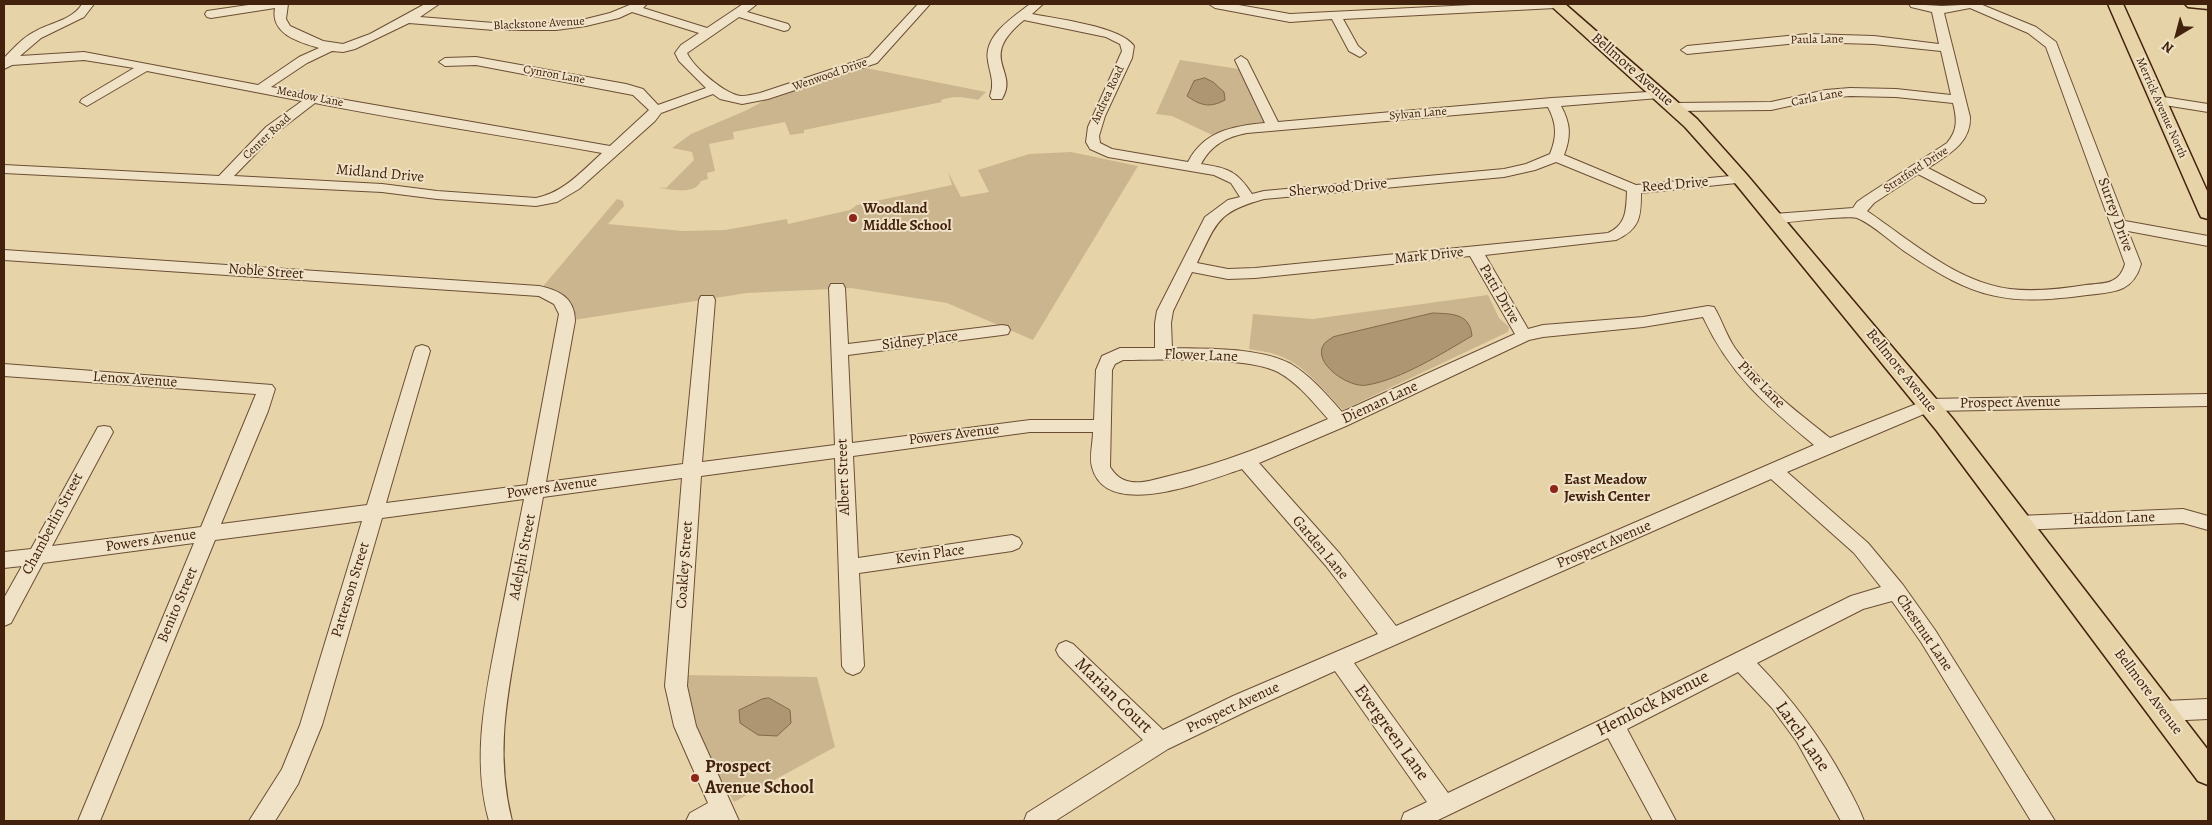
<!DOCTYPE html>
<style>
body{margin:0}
#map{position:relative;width:2212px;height:825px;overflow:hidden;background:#e7d3a8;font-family:Alegreya,serif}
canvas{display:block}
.frame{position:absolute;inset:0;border:5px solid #42210d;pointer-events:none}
.north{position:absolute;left:2152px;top:10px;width:50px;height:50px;-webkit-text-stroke:4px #efe2c6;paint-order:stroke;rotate:217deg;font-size:14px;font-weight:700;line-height:20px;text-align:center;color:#42210d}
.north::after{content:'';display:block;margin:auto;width:18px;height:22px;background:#42210d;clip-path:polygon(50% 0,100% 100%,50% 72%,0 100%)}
</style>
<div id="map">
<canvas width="2212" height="825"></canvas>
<div class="frame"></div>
<div class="north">N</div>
</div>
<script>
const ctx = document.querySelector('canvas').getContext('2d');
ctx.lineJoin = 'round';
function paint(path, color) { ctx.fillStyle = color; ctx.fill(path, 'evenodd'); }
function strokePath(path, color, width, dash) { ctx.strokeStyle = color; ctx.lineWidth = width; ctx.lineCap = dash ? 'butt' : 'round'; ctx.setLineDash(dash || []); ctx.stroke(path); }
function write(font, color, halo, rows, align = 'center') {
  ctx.font = font + ' Alegreya,serif'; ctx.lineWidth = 4; ctx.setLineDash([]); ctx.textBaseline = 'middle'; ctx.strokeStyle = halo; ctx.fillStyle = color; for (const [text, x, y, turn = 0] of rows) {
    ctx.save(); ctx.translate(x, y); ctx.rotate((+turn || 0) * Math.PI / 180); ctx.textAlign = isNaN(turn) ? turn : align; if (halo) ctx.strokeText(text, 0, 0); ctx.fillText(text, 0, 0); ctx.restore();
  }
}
paint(new Path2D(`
 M1180 60 1239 69 1265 124 1228 129 1212 135 1172 116 1156 114Z
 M866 68 986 92 978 100C964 97 954 95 941 100L942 102 804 130V133L790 135 785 122 733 132 734 139 709 144 715 171 707 173 708 179 701 181C695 195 670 190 657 187L666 188 694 160 692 152 672 148 691 134 747 110 765 100Z
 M1071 152 1138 166 1033 340 947 303 851 288 747 293 567 321 568 315 539 291 617 199 623 201 624 206 608 224 683 231 725 230 787 219 788 224 850 210 857 205 952 185 948 172 961 197 989 192 978 170 1029 154Z
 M1488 295 1499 318 1509 327 1508 332 1343 410C1325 392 1305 365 1280 356 1270 352 1260 351 1249 349L1253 314 1313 319Z
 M684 675 817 677 835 747 734 802 688 717Z`), '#cbb58e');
const water = new Path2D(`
 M1205 78 1213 82 1224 92 1225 100C1210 108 1201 106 1187 96L1194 81Z
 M1433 313C1452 314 1470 313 1472 336 1441 354 1402 379 1367 385 1350 389 1311 363 1324 344 1326 341 1331 339 1333 337Z
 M769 698 790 710 791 723 777 736 758 735 740 723 739 710 762 699Z`);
paint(water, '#af9673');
strokePath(water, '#83674a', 1);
const minor = new Path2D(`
 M82 4H94L84 17 41 38 20 56 84 52 258 85 299 57 319 48C299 42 270 34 275 8L211 18 207 17 205 14 207 11 255 4H288L286 19 290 26 323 41 343 44 370 34 425 4H439L420 17 494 23H556L586 19 610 13 632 4H647L643 8 707 28 743 4H757L747 12 788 24 790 27 788 30 784 31 739 17 687 53C693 67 726 95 741 96 747 96 754 94 760 93L869 57 918 4H930L877 63 768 99 742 104 720 99 713 94 661 113 655 121 579 189 557 202 536 206 437 199 382 192 4 173V165L219 176 266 127 302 101 147 71 87 106 80 102 82 99 134 68 84 60 12 65 4 69V58C13 49 22 38 34 32 49 23 73 20 82 4ZM632 12 699 33 681 45 675 53 679 61 706 88 658 105 643 89 626 84 476 57 445 58 439 62 445 66 476 65 633 95 649 110 610 146 271 87 307 63 332 51 343 52 355 49 409 23 494 30H556L586 26 619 18ZM315 103C411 122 507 136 602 153 582 171 563 193 536 198L437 191 382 184 234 176 276 133Z
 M1030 4H1043L1032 14C1056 19 1120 26 1134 46L1132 58 1105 116 1099 136 1100 143 1112 149 1188 162C1204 131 1233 126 1265 123L1235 60 1241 56 1247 60 1278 122 1552 98 1664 91 1666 94 1664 97 1659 98 1561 106C1571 124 1571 137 1564 155L1636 185 1741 175 1746 176 1748 179 1746 182 1641 193C1641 217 1640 229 1616 240L1485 255 1528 329 1543 325 1643 317 1708 306 1714 307C1722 320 1726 335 1735 348 1760 384 1796 411 1830 438L1929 399 2208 394V406L1931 411 1787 472 1868 543 1903 585 1935 630 2055 821H2031L1921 642 1892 601 1863 609 1757 663C1792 699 1820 736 1844 780 1851 793 1859 807 1864 821H1841L1797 742 1772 708 1738 672 1627 729 1676 821H1653L1608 738 1436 821H1401L1404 813 1427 802 1335 671 1249 710 1168 749 1055 821H1024L1027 813 1143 740 1059 656 1056 650 1059 644 1066 641 1073 644 1163 730 1233 696 1378 634 1326 566 1242 469C1208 480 1106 522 1092 467 1089 457 1093 443 1093 432H1030L853 456 858 558 1012 535 1019 538 1022 543 1019 548 1012 551 859 573 864 666 860 672 853 675 846 672 842 666 835 458 701 476 687 686 696 726 739 821H686L690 813 708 803 674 726 665 686 682 478 543 497C535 541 527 585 519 628 507 698 495 752 512 821H489C471 757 486 693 498 630 507 586 515 543 524 499L382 518 322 725 298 784 275 821H249L282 769 300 725 362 521 215 540 100 821H78L194 543 43 563 11 623 4 626V598L22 566 4 568V552L31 549 98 427 104 426 110 427 113 432 52 546 201 527 256 394 4 376V364L272 385 275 389 268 411 221 524 367 505 414 351 416 347 422 345 428 347 430 351 386 503 527 485 559 314 554 304 539 296 4 260V250L539 286C559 290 575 298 575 321L546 482 683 464 699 300 701 296H713L715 300 702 462 835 445 829 288 831 284H843L845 288 848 344 1002 325 1008 326 1010 330 1008 334 1002 335 848 355 852 443 1030 420H1094L1096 370 1102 356 1120 348H1155V323L1157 311 1205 217 1228 200 1240 197 1231 183 1214 175 1108 157 1090 149 1086 142 1088 127 1122 51 1120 44 1106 37 1024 20C976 59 1020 70 1002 99H992L990 96C995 83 990 74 988 61 983 36 1013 17 1030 4ZM1548 107C1557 124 1557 137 1550 154L1526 164 1504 169 1264 191 1252 194C1237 171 1228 168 1201 164 1211 145 1226 137 1247 133ZM1556 162 1627 191C1626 210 1627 224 1608 233L1255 268 1228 269 1197 263C1217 222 1217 212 1264 199L1504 177 1535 170ZM1470 256 1515 334 1342 412C1327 395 1311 376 1291 364 1259 347 1207 349 1172 348L1171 323 1173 311 1192 272 1228 279 1255 278ZM1703 317C1730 375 1766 405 1814 445L1396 626 1340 554 1259 463 1346 426 1529 340 1543 337 1643 327ZM1123 360C1161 360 1244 356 1278 372 1297 382 1313 402 1328 419 1275 442 1225 463 1169 476 1156 479 1140 485 1127 481 1119 479 1114 473 1110 467L1112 370 1115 364ZM1771 479 1854 553 1881 587 1851 596 1605 718 1448 793 1354 663Z
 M1209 4H1233L1290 14 1492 4H1561L1555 8 1343 19 1358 46 1366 53 1360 57 1349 51 1332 19 1290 22 1215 8Z
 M1909 4 1942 6 1980 4 2036 27 2056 42 2125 221 2208 236V246L2128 231 2141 264C2133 293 2112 292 2087 295 2007 306 1975 299 1907 253 1892 243 1874 225 1857 218 1851 215 1786 222 1774 224L1769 222 1767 219 1769 216 1774 214 1853 208 1857 202 1864 197 1947 143C1958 130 1957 119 1953 103L1896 97 1850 96 1826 98 1771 110 1674 111 1667 107 1674 103 1771 102 1826 90 1850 88 1896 89 1951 95 1941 51 1874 44 1808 42 1687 54 1681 50 1687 46 1808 34 1874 36 1939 44 1932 12 1911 7ZM1970 8 2028 33 2046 47 2125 264C2119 285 2104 283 2086 285 2061 289 2035 292 2010 289 1956 282 1910 240 1867 211L1874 203 1918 174 1974 203H1984L1986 200 1984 197 1928 168C1947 155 1971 144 1970 117L1944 13Z
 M2157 96 2208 104V112L2152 103 2150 100Z
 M2183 509 2208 516V530L2183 523 2019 530 2012 528 2009 523 2012 518 2019 516Z
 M2208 699V719L2164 721 2156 718 2153 711 2156 704 2164 701Z`);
const major = new Path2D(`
 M1549 4H1565L1697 119 1747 175 1953 419 2208 750V785L2198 781 1937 431 1735 183 1685 127Z
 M2108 4H2123L2208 193V219L2201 217 2199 213Z
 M2185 4H2208V9L2188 7Z`);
strokePath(minor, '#6b4e34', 2);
strokePath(major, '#42210d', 3);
paint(minor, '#efe2c6');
paint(major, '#e7d3a8');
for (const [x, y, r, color] of [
 [853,218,5,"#8f2418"],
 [1554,489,5,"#8f2418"],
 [695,778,5,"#8f2418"]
]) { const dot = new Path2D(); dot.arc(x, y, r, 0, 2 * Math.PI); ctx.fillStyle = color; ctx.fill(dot); strokePath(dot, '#efe2c6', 2); }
write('12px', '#42210d', '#efe2c6', [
 ["Blackstone Avenue",539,24,-3],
 ["Paula Lane",1817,40,-1],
 ["Cynron Lane",554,75,10],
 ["Wenwood Drive",830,75,-19],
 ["Andrea Road",1108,95,-65],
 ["Meadow Lane",310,97,11],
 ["Carla Lane",1817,98,-11],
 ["Merrick Avenue North",2161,108,66],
 ["Sylvan Lane",1418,114,-5],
 ["Center Road",267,137,-43],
 ["Stratford Drive",1916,170,-33]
]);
write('15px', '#42210d', '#efe2c6', [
 ["Bellmore Avenue",1632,70,41],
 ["Midland Drive",380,174,5],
 ["Reed Drive",1675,185,-5],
 ["Sherwood Drive",1338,188,-5],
 ["Surrey Drive",2115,215,70],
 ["Mark Drive",1429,256,-6],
 ["Noble Street",266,272,4],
 ["Patti Drive",1499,294,60],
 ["Sidney Place",920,341,-7],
 ["Flower Lane",1201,356,2],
 ["Bellmore Avenue",1901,371,51],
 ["Lenox Avenue",135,380,4],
 ["Pine Lane",1761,385,45],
 ["Dieman Lane",1380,403,-25],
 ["Prospect Avenue",2010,403,-1],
 ["Powers Avenue",954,435,-7],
 ["Albert Street",844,477,-92],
 ["Powers Avenue",552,488,-8],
 ["Haddon Lane",2114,519,-2],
 ["Chamberlin Street",53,524,-62],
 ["Powers Avenue",151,541,-8],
 ["Prospect Avenue",1604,545,-23],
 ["Garden Lane",1320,548,50],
 ["Kevin Place",930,555,-8],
 ["Adelphi Street",523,557,-79],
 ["Coakley Street",685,565,-86],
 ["Patterson Street",351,590,-73],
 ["Benito Street",178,605,-67],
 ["Chestnut Lane",1924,633,56],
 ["Bellmore Avenue",2148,692,53],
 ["Prospect Avenue",1233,708,-25]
]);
write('bold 15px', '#42210d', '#efe2c6', [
 ["Woodland",863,209],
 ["Middle School",863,226],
 ["East Meadow",1564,480],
 ["Jewish Center",1564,497]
], 'left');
write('18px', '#42210d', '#efe2c6', [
 ["Marian Court",1113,696,44],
 ["Hemlock Avenue",1653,704,-27],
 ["Evergreen Lane",1391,733,54],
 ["Larch Lane",1802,737,55]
]);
write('bold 18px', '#42210d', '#efe2c6', [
 ["Prospect",705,768],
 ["Avenue School",705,789]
], 'left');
</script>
